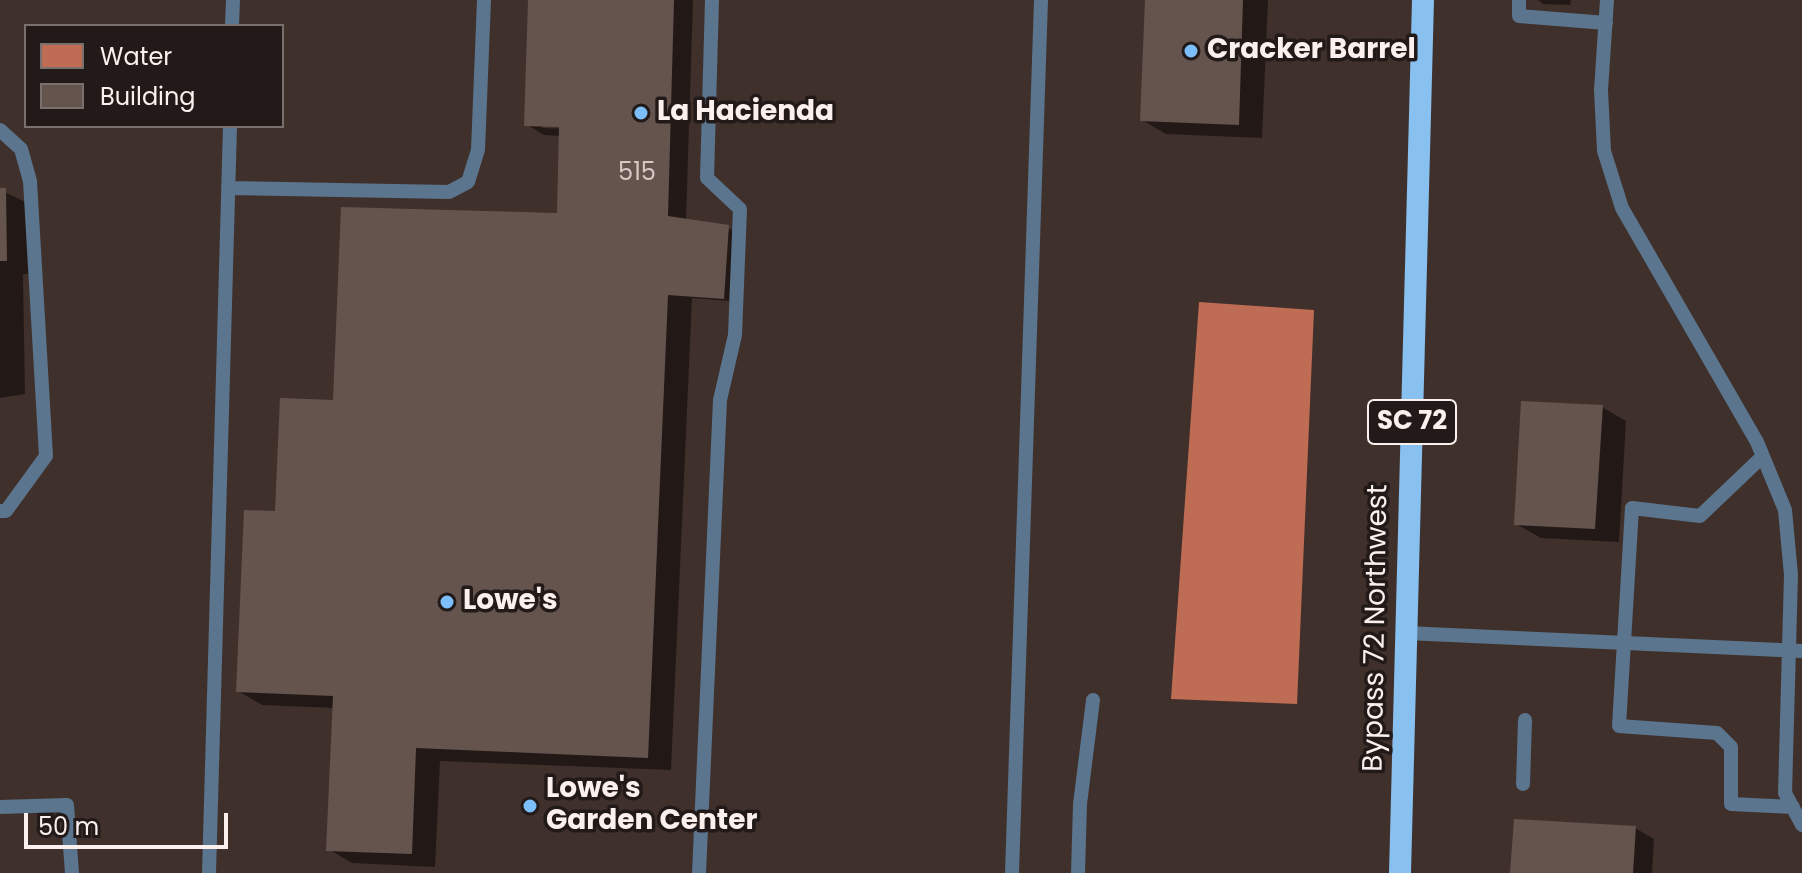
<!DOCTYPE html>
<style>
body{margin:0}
#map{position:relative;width:1802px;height:873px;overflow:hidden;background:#40302b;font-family:Poppins,sans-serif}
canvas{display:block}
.legend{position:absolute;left:24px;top:24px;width:260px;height:104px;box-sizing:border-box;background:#221a18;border:2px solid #79706d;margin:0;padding:10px 14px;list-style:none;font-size:24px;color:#fbf0ed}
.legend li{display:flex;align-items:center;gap:16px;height:40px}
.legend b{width:40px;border:2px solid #79706d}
.scale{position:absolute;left:24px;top:813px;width:204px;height:36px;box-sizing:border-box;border:4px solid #fbf0ed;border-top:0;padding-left:10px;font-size:24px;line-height:28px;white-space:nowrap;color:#fbf0ed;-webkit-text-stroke:6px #221a18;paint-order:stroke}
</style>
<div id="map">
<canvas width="1802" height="873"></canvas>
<ul class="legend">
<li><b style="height:22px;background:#be6d54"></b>Water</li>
<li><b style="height:22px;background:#65534e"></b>Building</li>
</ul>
<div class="scale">50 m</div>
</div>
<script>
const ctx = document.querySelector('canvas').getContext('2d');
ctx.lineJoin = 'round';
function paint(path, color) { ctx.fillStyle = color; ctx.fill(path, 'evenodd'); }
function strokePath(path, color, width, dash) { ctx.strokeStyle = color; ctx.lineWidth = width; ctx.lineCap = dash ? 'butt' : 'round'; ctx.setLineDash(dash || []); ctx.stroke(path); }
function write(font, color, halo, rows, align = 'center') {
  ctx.font = font + ' Poppins,sans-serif'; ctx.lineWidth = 7; ctx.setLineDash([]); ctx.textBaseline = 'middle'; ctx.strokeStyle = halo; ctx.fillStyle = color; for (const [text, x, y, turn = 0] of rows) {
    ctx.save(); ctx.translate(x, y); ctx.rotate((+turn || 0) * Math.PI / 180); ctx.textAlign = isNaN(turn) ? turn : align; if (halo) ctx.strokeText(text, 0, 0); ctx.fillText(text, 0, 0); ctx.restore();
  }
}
paint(new Path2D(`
 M1199 302 1314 310 1297 704 1171 699Z`), '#be6d54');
paint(new Path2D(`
 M530 0H693L686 221 734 230 729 301 692 298 671 770 440 761 435 867 352 863 328 849 335 708 262 705 238 691 277 513 335 402 559 215 561 136 544 135 526 124ZM542 124 569 129 542 128Z
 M1147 0H1268L1262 138 1166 134 1142 120Z
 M1538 0H1571L1570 5 1543 4Z
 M0 190 30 204 31 274H23L25 394 0 398Z
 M1602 407 1626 421 1619 542 1541 538 1516 524Z
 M1635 828 1654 839 1652 873H1512Z`), '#0007');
paint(new Path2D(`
 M528 0H674L668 216 729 225 724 299 668 295 648 758 416 748 412 854 326 851 333 696 236 692 244 510 275 511 280 398 333 400 341 207 557 213 559 127 524 126Z
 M1145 0H1243L1239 125 1140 121Z
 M0 188H6L7 261H0Z
 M1521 401 1603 405 1595 529 1514 525Z
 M1514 819 1636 826 1633 873H1510Z`), '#65534e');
strokePath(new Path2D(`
 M1519 0V16L1606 23
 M1607 0 1601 90 1604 151 1622 208 1757 442 1785 510 1791 575 1785 793 1802 825
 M232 26 233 0
 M0 130 21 149 30 181 46 456 6 511H0
 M229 188 449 192 468 182 478 150 484 0
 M1763 456 1700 516 1632 508 1619 726 1717 733 1731 747V804L1793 807
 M1406 633 1802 651
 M1523 784 1525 720
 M0 807 67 805 72 873
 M209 873 230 126
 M699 873 720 400 735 335 740 209 707 178 712 0
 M1012 873 1041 0
 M1078 873 1080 804 1093 700`), '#5a758d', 14);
strokePath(new Path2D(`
 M1400 873 1423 0`), '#88c0f0', 22);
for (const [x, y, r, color] of [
 [1191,51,8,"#7cbef9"],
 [641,113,8,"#7cbef9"],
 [447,602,8,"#7cbef9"],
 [530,806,8,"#7cbef9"]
]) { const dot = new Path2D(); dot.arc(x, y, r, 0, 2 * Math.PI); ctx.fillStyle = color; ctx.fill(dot); strokePath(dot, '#221a18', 3); }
write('24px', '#d6c9c5', null, [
 ["515",637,174]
]);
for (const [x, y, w] of [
 [1412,422,88]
]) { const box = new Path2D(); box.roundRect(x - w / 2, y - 22, w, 44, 6); ctx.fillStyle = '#221a18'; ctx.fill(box); strokePath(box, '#fbf0ed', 2); }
write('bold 26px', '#fbf0ed', null, [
 ["SC 72",1412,422]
]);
write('bold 28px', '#fbf0ed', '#221a18', [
 ["Cracker Barrel",1207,51],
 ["La Hacienda",657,113],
 ["Lowe's",463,602],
 ["Lowe's",546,790],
 ["Garden Center",546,822]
], 'left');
write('28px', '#fbf0ed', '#221a18', [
 ["Bypass 72 Northwest",1377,628,-89]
]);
</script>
